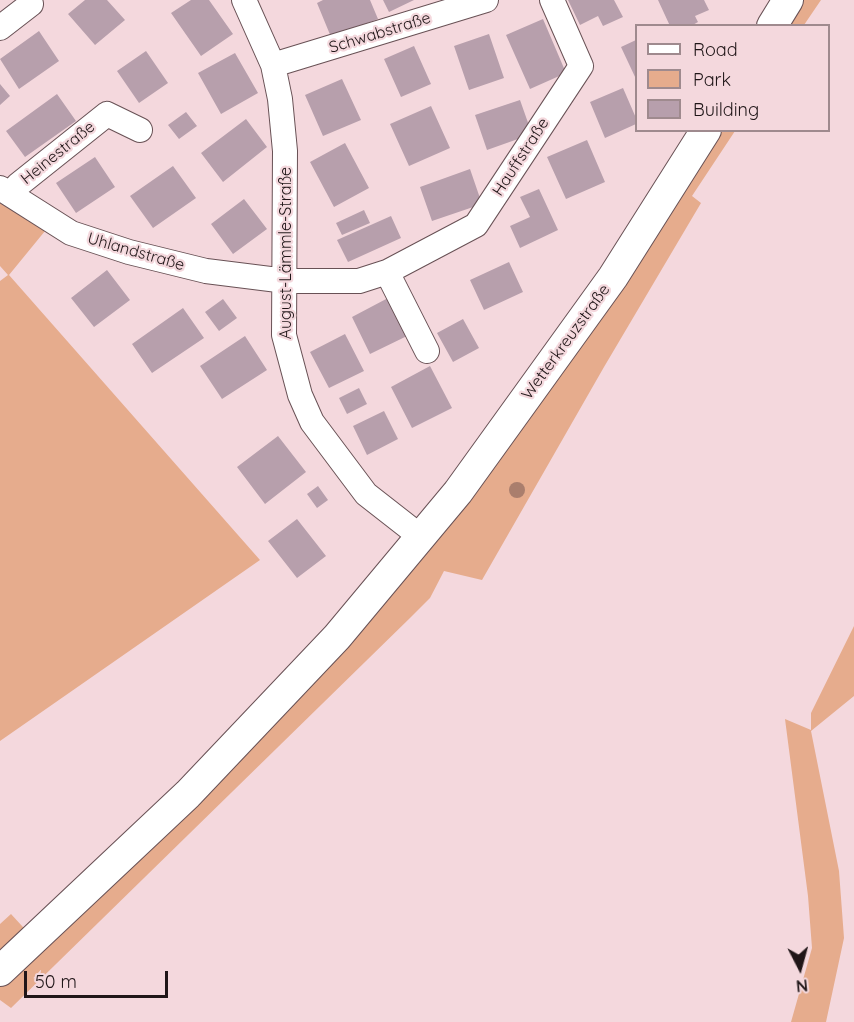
<!DOCTYPE html>
<meta charset="utf-8">
<style>
body{margin:0}
#map{position:relative;width:854px;height:1022px;overflow:hidden;background:#f4d8dd;font-family:Quicksand,sans-serif}
canvas{display:block}
.legend{position:absolute;left:635px;top:24px;width:195px;height:108px;box-sizing:border-box;background:#f4d8dd;border:2px solid #9f8a8e;margin:0;padding:8px 10px;list-style:none;font-size:18px;color:#201618}
.legend li{display:flex;align-items:center;gap:12px;height:30px}
.legend b{width:30px;border:2px solid #9f8a8e}
.north{position:absolute;left:770px;top:938px;width:60px;height:60px;-webkit-text-stroke:4px #f4d8dd;paint-order:stroke;rotate:174deg;font-size:16px;font-weight:700;line-height:24px;text-align:center;color:#201618}
.north::after{content:'';display:block;margin:auto;width:21px;height:27px;background:#201618;clip-path:polygon(50% 0,100% 100%,50% 72%,0 100%)}
.scale{position:absolute;left:24px;top:971px;width:144px;height:27px;box-sizing:border-box;border:3px solid #201618;border-top:0;padding-left:8px;font-size:18px;line-height:21px;white-space:nowrap;color:#201618;-webkit-text-stroke:4px #f4d8dd;paint-order:stroke}
</style>
<div id="map">
<canvas width="854" height="1022"></canvas>
<ul class="legend">
<li><b style="height:8px;background:#fff"></b>Road</li>
<li><b style="height:16px;background:#e6ac8d"></b>Park</li>
<li><b style="height:16px;background:#b79fac"></b>Building</li>
</ul>
<div class="north">N</div>
<div class="scale">50 m</div>
</div>
<script>
const ctx = document.querySelector('canvas').getContext('2d');
ctx.lineJoin = 'round';
function paint(path, color) { ctx.fillStyle = color; ctx.fill(path, 'evenodd'); }
function strokePath(path, color, width, dash) { ctx.strokeStyle = color; ctx.lineWidth = width; ctx.lineCap = dash ? 'butt' : 'round'; ctx.setLineDash(dash || []); ctx.stroke(path); }
function write(font, color, halo, rows, align = 'center') {
  ctx.font = font + ' Quicksand,sans-serif'; ctx.lineWidth = 4.5; ctx.setLineDash([]); ctx.textBaseline = 'middle'; ctx.strokeStyle = halo; ctx.fillStyle = color; for (const [text, x, y, turn = 0] of rows) {
    ctx.save(); ctx.translate(x, y); ctx.rotate((+turn || 0) * Math.PI / 180); ctx.textAlign = isNaN(turn) ? turn : align; if (halo) ctx.strokeText(text, 0, 0); ctx.fillText(text, 0, 0); ctx.restore();
  }
}
paint(new Path2D(`
 M800 0H821L804 25 783 26Z
 M716 131H735L692 196 701 203 604 367 482 580 444 571 430 598 410 618 11 1008 0 1000V924L11 914 33 938 349 646 437 541 466 501Z
 M0 203 45 231 9 275 260 560 0 741V281L8 275 0 266Z
 M854 626V696L811 731 839 871 844 938 826 1022H791L812 948 808 896 785 719 811 730V713Z`), '#e6ac8d');
paint(new Path2D(`
 M85 0H107L125 20 95 45 68 14Z
 M191 0H209L233 34 201 56 171 13Z
 M323 0H370L378 19 331 37 317 3Z
 M383 0H414L389 12Z
 M568 0H614L623 17 603 26 598 16 580 25Z
 M658 0H704L709 10 695 16 698 22 691 26H670Z
 M543 19 566 73 530 89 506 35Z
 M39 31 59 61 19 89 0 59Z
 M489 34 504 78 469 90 454 46Z
 M636 40V79L621 47Z
 M414 46 431 84 401 97 384 59Z
 M146 51 168 83 139 103 117 71Z
 M235 53 258 93 221 114 198 73Z
 M342 79 361 120 323 136 305 95Z
 M0 84 10 96 0 105Z
 M623 88 636 118V124L605 138 590 102Z
 M57 94 76 121 25 157 6 131Z
 M520 100 532 134 487 150 475 115Z
 M431 106 450 148 409 166 390 124Z
 M186 112 197 126 179 139 168 125Z
 M246 119 267 147 223 182 201 153Z
 M587 140 605 182 566 199 547 157Z
 M345 143 369 188 334 207 310 162Z
 M95 157 115 187 76 213 56 183Z
 M173 166 196 198 153 228 130 196Z
 M470 169 482 204 432 221 420 187Z
 M539 189 558 230 520 248 510 226 530 217 520 197Z
 M244 199 267 229 233 254 211 224Z
 M364 210 370 223 342 235 336 223Z
 M391 216 401 238 348 262 337 240Z
 M509 262 523 292 484 310 470 280Z
 M107 270 130 300 94 327 71 298Z
 M388 298 407 336 370 354 352 317Z
 M223 299 237 318 219 331 205 312Z
 M183 308 204 338 152 373 132 344Z
 M463 319 479 348 453 362 437 333Z
 M345 334 364 371 329 388 310 352Z
 M245 336 267 370 222 399 200 366Z
 M430 366 452 408 412 428 391 387Z
 M359 388 367 404 347 414 339 398Z
 M384 411 398 439 367 455 353 426Z
 M278 436 306 472 265 504 237 467Z
 M318 486 328 500 317 508 307 494Z
 M297 519 326 556 297 578 268 541Z`), '#b79fac');
const minor = new Path2D(`
 M244 0 273 65 280 99 285 151 284 335 300 395 312 422 366 494 421 537
 M0 28 31 4
 M273 65 486 0
 M0 188 71 233 129 252 206 271 286 281H359L387 272 476 225 581 66 552 0
 M10 194 18 185 107 114 140 130
 M387 272 427 351`);
const major = new Path2D(`
 M772 26 788 0
 M0 971 188 794 337 637 458 492 613 277 706 130`);
strokePath(minor, '#685155', 26);
strokePath(major, '#685155', 32);
strokePath(minor, '#fff', 24);
strokePath(major, '#fff', 30);
ctx.fillStyle = '#aa7e6d';
for (const [x, y] of [
 [517,490]
]) { ctx.beginPath(); ctx.arc(x, y, 8, 0, 2 * Math.PI); ctx.fill(); }
write('16px', '#201618', '#f4d8dd', [
 ["Schwabstraße",380,33,-17],
 ["Heinestraße",58,153,-39],
 ["Hauffstraße",521,157,-57],
 ["Uhlandstraße",136,252,16],
 ["August-Lämmle-Straße",286,253,-90],
 ["Wetterkreuzstraße",566,342,-54]
]);
</script>
